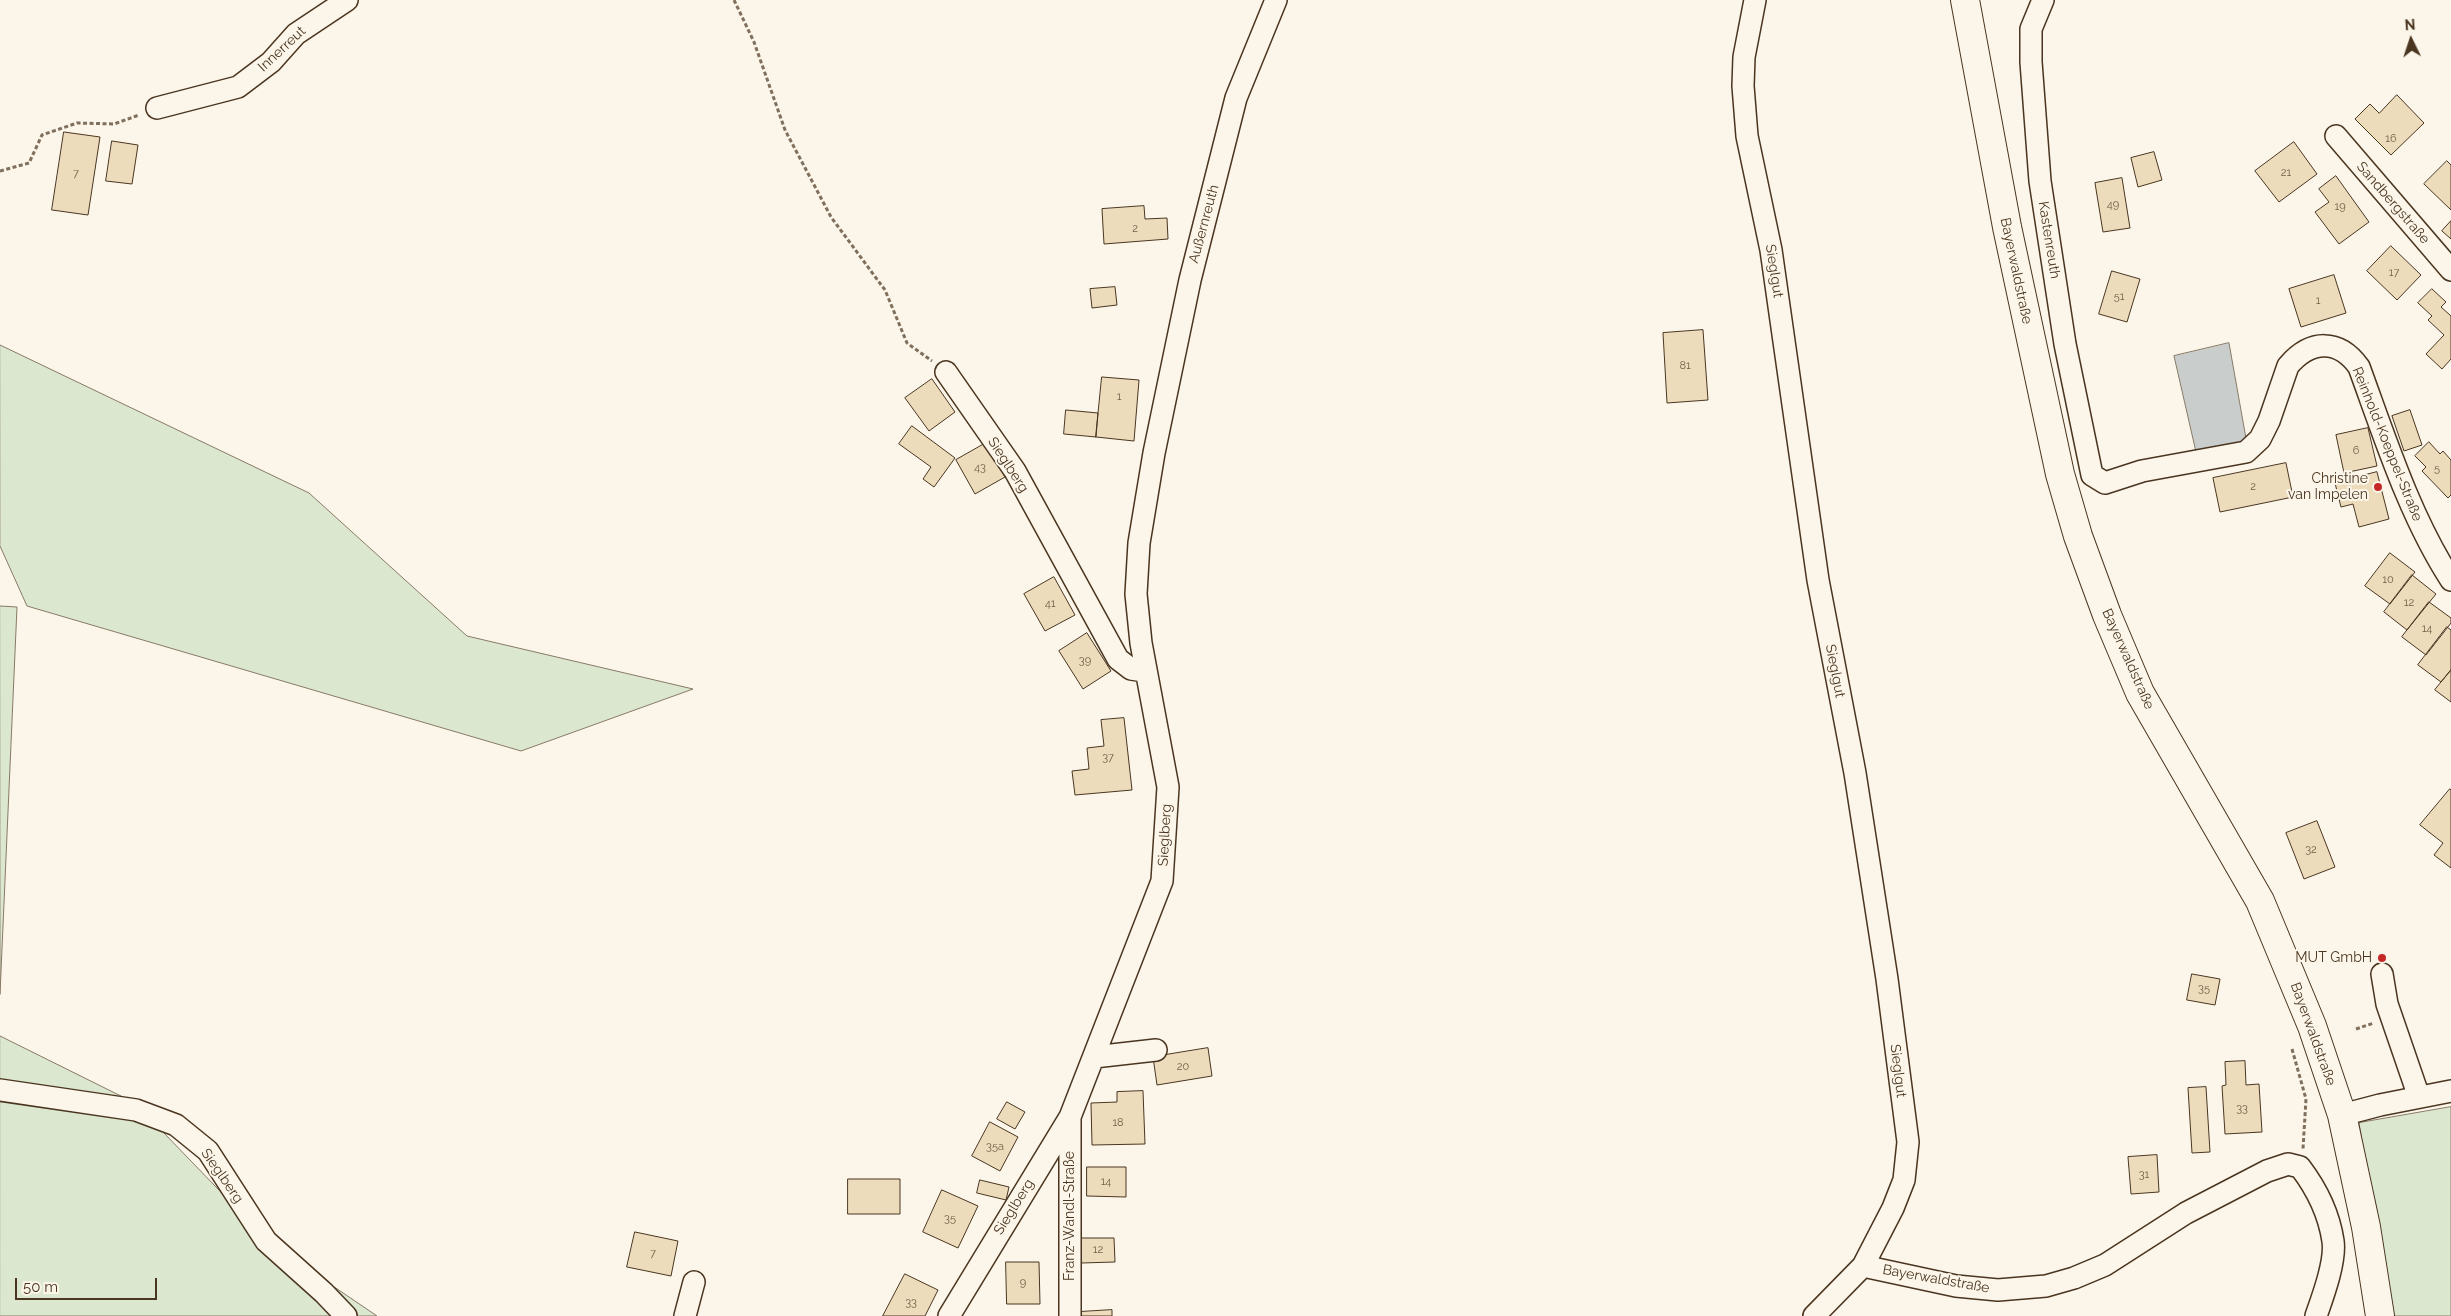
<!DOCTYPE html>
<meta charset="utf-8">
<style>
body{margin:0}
#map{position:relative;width:2451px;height:1316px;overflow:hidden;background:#fbf6e9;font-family:Raleway,sans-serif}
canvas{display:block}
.north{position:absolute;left:2386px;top:15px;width:50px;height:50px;-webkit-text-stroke:4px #fbf6e9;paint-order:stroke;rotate:356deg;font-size:14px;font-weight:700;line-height:20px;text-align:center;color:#4a3520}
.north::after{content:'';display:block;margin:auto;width:18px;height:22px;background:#4a3520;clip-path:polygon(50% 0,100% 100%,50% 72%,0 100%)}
.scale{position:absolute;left:15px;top:1278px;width:142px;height:22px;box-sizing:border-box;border:2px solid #4a3520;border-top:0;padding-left:6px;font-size:15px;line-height:18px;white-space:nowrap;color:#4a3520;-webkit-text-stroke:4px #fbf6e9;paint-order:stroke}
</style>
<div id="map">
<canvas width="2451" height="1316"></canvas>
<div class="north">N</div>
<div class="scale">50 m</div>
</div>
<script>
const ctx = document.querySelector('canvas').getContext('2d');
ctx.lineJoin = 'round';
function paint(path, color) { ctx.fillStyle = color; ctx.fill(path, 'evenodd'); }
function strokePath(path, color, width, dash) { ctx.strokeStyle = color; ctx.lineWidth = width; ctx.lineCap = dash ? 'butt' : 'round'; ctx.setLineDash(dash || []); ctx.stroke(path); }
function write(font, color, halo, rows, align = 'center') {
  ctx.font = font + ' Raleway,sans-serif'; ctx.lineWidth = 4; ctx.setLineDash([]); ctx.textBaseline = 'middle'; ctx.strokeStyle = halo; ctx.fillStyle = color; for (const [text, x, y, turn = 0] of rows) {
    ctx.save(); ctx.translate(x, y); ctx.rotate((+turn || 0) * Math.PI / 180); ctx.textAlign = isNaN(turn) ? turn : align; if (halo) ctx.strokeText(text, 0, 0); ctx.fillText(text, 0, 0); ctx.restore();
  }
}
const green = new Path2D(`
 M0 345 309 493 467 636 693 689 521 751 27 606 0 546Z
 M0 606 17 607 0 994Z
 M0 1036 135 1103 271 1244 377 1316H0Z
 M2451 1107V1316H2391L2359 1123Z`);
paint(green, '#dce7d0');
strokePath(green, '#887966', 1);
const water = new Path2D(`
 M2229 343 2247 444 2196 452 2174 356Z`);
paint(water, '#c9cecd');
strokePath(water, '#887966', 1);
const building = new Path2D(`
 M2397 95 2424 123 2391 155 2355 119 2370 104 2379 113Z
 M64 132 100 137 88 215 52 210Z
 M112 141 138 145 132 184 106 181Z
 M2294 142 2317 174 2279 202 2255 171Z
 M2154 152 2162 180 2138 187 2131 158Z
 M2447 161 2451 165V210L2424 184Z
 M2336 176 2369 222 2339 244 2315 212 2329 202 2319 189Z
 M2122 178 2130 228 2103 232 2095 183Z
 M1144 206 1145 219 1167 218 1168 239 1104 244 1102 209Z
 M2451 221V239L2442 231Z
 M2391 246 2421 275 2397 300 2367 271Z
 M2112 271 2140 279 2127 322 2099 314Z
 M2334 275 2346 313 2301 327 2289 289Z
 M1115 287 1117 305 1092 308 1090 289Z
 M2432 289 2446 302 2441 307 2451 316V359L2442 369 2426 354 2444 335 2428 320 2432 316 2418 303Z
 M1703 330 1708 400 1667 403 1663 333Z
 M1102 377 1139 380 1134 441 1096 437Z
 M932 379 955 412 929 431 905 398Z
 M1066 410 1098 413 1096 437 1064 434Z
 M2410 410 2422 445 2404 451 2392 416Z
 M912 426 955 458 934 487 923 479 931 467 899 444Z
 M2368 428 2377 466 2344 473 2336 435Z
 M2429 442 2440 454 2443 451 2451 460V495L2448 498 2422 471 2426 467 2415 456Z
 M986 443 1005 477 975 494 956 460Z
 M2286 463 2293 497 2220 512 2213 478Z
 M2377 472 2389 519 2359 527 2353 504 2341 507 2335 483Z
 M2390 553 2415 572 2390 604 2365 586Z
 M2412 575 2436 594 2407 630 2384 612Z
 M1054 577 1075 615 1045 631 1024 594Z
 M2429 602 2451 618V623L2426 655 2402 637Z
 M2447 627 2451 630V670L2441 682 2418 665Z
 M1087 633 1111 671 1083 689 1059 651Z
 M2451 670V702L2435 690Z
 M1124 718 1132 790 1075 795 1072 771 1089 769 1087 748 1104 746 1101 720Z
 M2450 789 2451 790V868L2434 855 2443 843 2420 825Z
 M2317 821 2335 867 2304 879 2286 833Z
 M2192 974 2220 979 2215 1005 2187 1000Z
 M1208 1048 1212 1076 1157 1085 1153 1057Z
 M2245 1061 2246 1085 2259 1084 2262 1132 2225 1134 2222 1086 2226 1085 2225 1062Z
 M2206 1087 2210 1152 2192 1153 2188 1088Z
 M1143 1091 1145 1144 1092 1145 1091 1103 1117 1102V1092Z
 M1007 1102 1025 1112 1015 1129 997 1119Z
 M990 1122 1018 1137 1000 1171 972 1156Z
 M2157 1155 2159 1192 2131 1194 2128 1157Z
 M1087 1167H1126V1197L1087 1196Z
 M848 1179H900V1214H848Z
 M980 1180 1009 1187 1006 1200 977 1193Z
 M942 1190 978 1206 958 1248 923 1232Z
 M635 1232 678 1241 671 1276 627 1267Z
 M1081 1238H1114L1115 1262 1082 1263Z
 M1006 1262H1039L1040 1304H1007Z
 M905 1274 938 1290 925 1316H883Z
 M1112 1310V1316H1079V1312Z`);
paint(building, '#ecdcbc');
strokePath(building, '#4a3520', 1);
const minor = new Path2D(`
 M1755 0 1744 57 1743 86 1747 136 1771 250 1818 580 1855 773 1887 979 1908 1142 1904 1180 1893 1208 1863 1266 1814 1316
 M2043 0 2031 29V62L2040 181 2065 344 2092 475 2105 483 2142 471 2246 452 2260 439 2269 421 2288 366C2311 339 2339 339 2359 367 2385 438 2410 517 2451 580
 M157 108 238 87 271 62 296 34 347 0
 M2336 136 2451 270
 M946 372 1015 471 1118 659 1131 669 1144 671
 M2382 974 2387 1004 2419 1097
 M1094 1057 1156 1050
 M0 1090 136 1110 176 1125 208 1151 266 1241 324 1293 346 1316
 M2342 1115 2380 1105 2451 1091
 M1863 1266 1956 1286 1998 1290 2046 1286 2074 1278 2105 1265 2186 1213 2267 1171 2288 1164 2300 1167C2316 1188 2329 1214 2333 1241 2336 1261 2323 1296 2316 1316
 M685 1316 694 1282
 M949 1316 1070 1117 1162 881 1168 787 1141 643 1136 594 1139 543 1154 453 1190 280 1236 98 1276 0
 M1070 1316V1117`);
const major = new Path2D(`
 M1965 0 2007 227 2060 474 2078 536 2107 615 2140 693 2260 901 2312 1026 2342 1115 2366 1227 2380 1316`);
strokePath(minor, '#4a3520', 24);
strokePath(major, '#4a3520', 30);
strokePath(new Path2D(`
 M734 0 754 42 785 130 831 217 885 290 907 343 932 361
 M0 171 29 163 42 135 77 123 114 124 139 115
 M2356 1029 2374 1023
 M2292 1049 2306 1099 2303 1149`), '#7f6f5c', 3, [4, 2.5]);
strokePath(minor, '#fbf6e9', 21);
strokePath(major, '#fbf6e9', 28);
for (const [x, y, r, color] of [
 [2378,487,5,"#c62828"],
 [2382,958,5,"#c62828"]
]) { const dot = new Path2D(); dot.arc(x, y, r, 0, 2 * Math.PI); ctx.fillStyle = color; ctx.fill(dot); strokePath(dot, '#fbf6e9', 2); }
write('11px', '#725f47', null, [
 ["16",2391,139],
 ["21",2286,173],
 ["7",76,174],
 ["49",2113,205],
 ["19",2340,207],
 ["2",1135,229],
 ["17",2394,273],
 ["51",2119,297],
 ["1",2318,301],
 ["81",1685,366],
 ["1",1119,397],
 ["6",2356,451],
 ["43",980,468],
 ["5",2437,469],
 ["2",2253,487],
 ["10",2388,580],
 ["12",2409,603],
 ["41",1050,604],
 ["14",2427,629],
 ["39",1085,661],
 ["37",1108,758],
 ["32",2311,850],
 ["35",2204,989],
 ["20",1183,1067],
 ["33",2242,1109],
 ["18",1118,1123],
 ["35a",995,1147],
 ["31",2144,1175],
 ["14",1106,1182],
 ["35",950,1219],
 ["12",1098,1250],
 ["7",653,1254],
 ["9",1023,1283],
 ["33",911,1303]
]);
write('14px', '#4a3520', '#fbf6e9', [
 ["Innerreut",282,49,-43],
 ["Sandbergstraße",2393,203,49],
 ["Außernreuth",1204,224,-75],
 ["Kastenreuth",2049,240,81],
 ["Sieglgut",1774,271,81],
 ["Bayerwaldstraße",2016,271,78],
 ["Reinhold-Koeppel-Straße",2387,444,68],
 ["Sieglberg",1008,465,57],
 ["Bayerwaldstraße",2128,659,66],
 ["Sieglgut",1835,671,79],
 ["Sieglberg",1165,835,-87],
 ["Bayerwaldstraße",2313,1034,70],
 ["Sieglgut",1898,1071,83],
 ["Sieglberg",222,1176,55],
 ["Sieglberg",1014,1207,-58],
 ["Franz-Wandl-Straße",1070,1216,-90],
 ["Bayerwaldstraße",1936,1279,10]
]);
write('14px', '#4a3520', '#fbf6e9', [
 ["Christine",2368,479],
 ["van Impelen",2368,495],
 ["MUT GmbH",2372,958]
], 'right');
</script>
